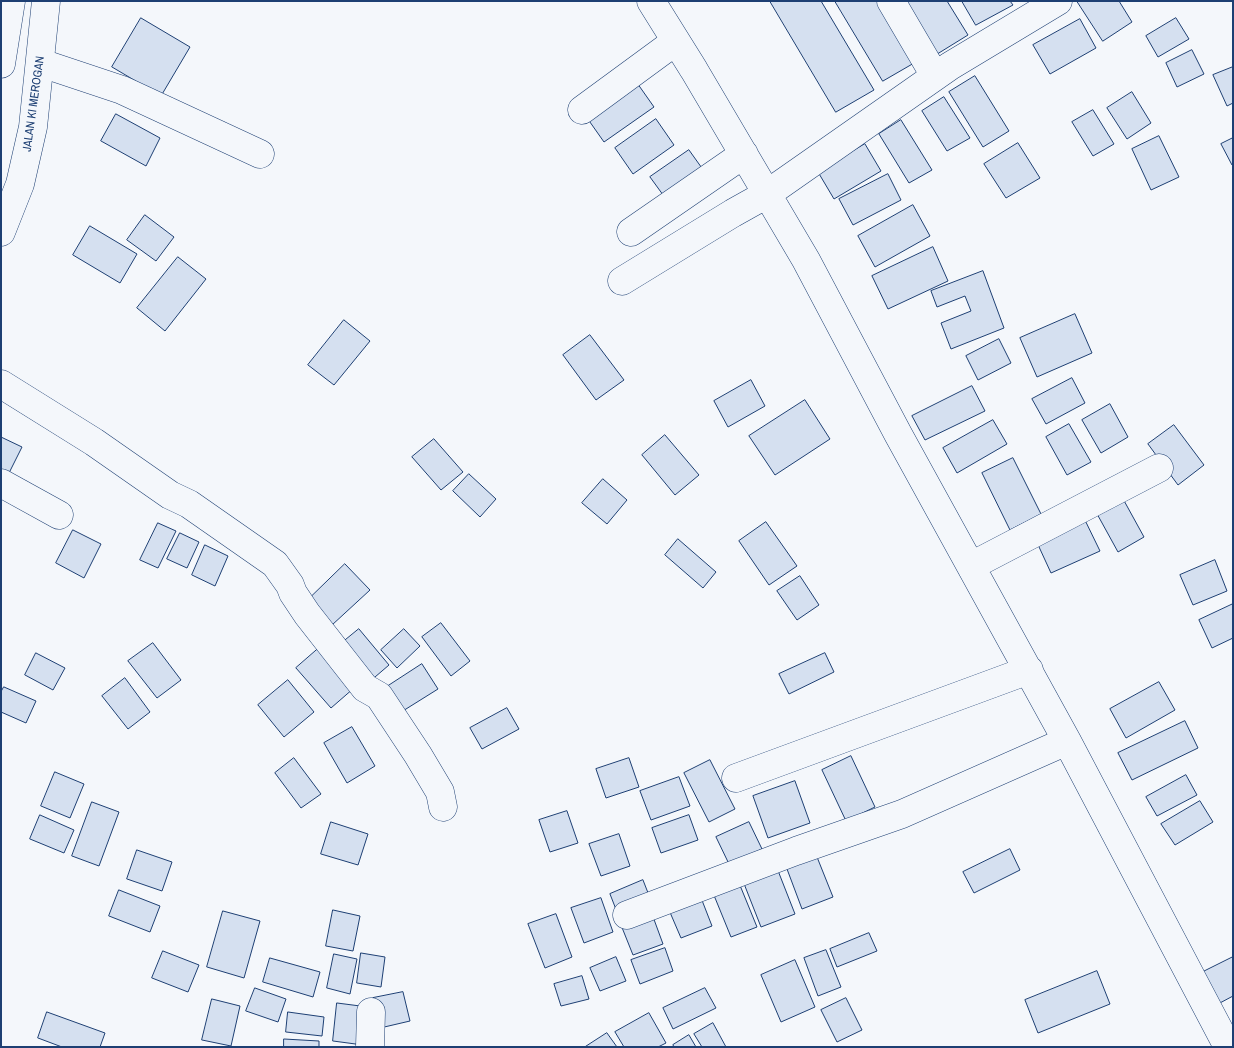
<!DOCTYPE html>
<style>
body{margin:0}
#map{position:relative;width:1234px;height:1048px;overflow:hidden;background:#f4f7fb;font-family:"Archivo Narrow",sans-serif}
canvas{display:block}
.frame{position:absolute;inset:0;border:2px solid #1d3f73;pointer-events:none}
</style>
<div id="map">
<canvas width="1234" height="1048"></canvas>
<div class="frame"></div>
</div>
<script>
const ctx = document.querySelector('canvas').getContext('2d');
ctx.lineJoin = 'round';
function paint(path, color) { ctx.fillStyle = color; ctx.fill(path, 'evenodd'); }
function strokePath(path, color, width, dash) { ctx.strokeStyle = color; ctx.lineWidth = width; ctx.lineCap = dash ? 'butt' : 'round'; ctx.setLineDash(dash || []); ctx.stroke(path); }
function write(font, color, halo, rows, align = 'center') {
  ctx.font = font + ' "Archivo Narrow",sans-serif'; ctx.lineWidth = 4; ctx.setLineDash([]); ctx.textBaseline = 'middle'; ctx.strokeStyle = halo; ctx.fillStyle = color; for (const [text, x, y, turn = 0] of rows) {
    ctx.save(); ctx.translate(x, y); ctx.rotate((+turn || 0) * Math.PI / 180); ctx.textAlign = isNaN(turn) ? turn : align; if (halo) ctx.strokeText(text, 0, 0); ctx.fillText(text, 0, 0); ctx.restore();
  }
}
const building = new Path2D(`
 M770 1H821L874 90 836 112Z
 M835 1H887L921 59 883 81Z
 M900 1H947L968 35 934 56Z
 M962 1H1010L1013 5 976 25Z
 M1077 1H1119L1132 22 1103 41Z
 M141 18 190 47 161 96 112 67Z
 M1176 18 1189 39 1158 57 1146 36Z
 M1080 19 1096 48 1050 74 1033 45Z
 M1192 50 1204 74 1177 87 1166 63Z
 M1233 67V103L1227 106 1213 75Z
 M975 76 1009 131 983 147 949 92Z
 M635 80 654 107 604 142 585 115Z
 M1132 92 1151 123 1127 139 1107 108Z
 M944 97 970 138 947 151 922 111Z
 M1093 110 1114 144 1093 156 1072 122Z
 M116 114 160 138 146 166 101 141Z
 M656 119 674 145 633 174 615 148Z
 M901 120 932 170 909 183 879 134Z
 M1159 136 1179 177 1151 190 1132 149Z
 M1233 138V165H1232L1221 144Z
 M1018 143 1040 178 1006 198 984 164Z
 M865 144 881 171 834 199 818 172Z
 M689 150 704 171 666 199 650 177Z
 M888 174 901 200 853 225 839 199Z
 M913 205 930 236 875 267 858 236Z
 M145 215 174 237 156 261 127 240Z
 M90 226 137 254 120 283 73 255Z
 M933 247 948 281 888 309 872 276Z
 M178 257 206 279 165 331 137 308Z
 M983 271 1004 328 951 349 941 323 971 311 965 296 937 307 931 291Z
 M1075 314 1092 353 1037 377 1020 338Z
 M344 320 370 341 334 385 308 365Z
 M590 335 624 380 596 400 563 355Z
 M999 339 1011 363 978 380 966 356Z
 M1072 378 1085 403 1046 424 1032 399Z
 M751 380 765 406 728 427 714 401Z
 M972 386 985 411 925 440 912 416Z
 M805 400 830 439 775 475 749 436Z
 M1110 404 1128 437 1101 453 1082 420Z
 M993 420 1007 444 957 473 943 448Z
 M1069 424 1091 462 1067 475 1046 437Z
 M1174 425 1204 465 1178 485 1148 444Z
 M665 435 699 475 675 495 642 455Z
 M1 437 22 447 7 477 1 474Z
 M434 439 463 472 441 490 412 457Z
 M1013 458 1041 514 1010 530 982 473Z
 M469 474 496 499 480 517 453 491Z
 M603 479 627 500 607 524 582 503Z
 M1122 497 1144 537 1118 552 1096 512Z
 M1082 514 1100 551 1051 573 1034 536Z
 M766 522 797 566 769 585 739 541Z
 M158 523 176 531 158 568 140 560Z
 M73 530 101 544 84 578 56 563Z
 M180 533 199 542 187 568 167 559Z
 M678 539 716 572 703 588 665 555Z
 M205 545 228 556 215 586 192 575Z
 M1215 560 1227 591 1193 605 1180 575Z
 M345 564 370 590 332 625 308 600Z
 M800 576 819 605 797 620 777 591Z
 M1233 604V638L1212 648 1199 620Z
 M441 623 470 661 451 676 422 637Z
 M359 629 389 665 368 683 337 647Z
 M404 629 420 646 397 668 381 650Z
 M153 643 181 680 157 698 128 661Z
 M319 648 354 688 331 708 296 668Z
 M36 653 65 668 53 690 25 675Z
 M825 653 834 672 789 694 779 674Z
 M422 664 438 689 398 714 382 690Z
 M125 678 150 712 128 729 102 696Z
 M288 680 314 712 284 737 258 705Z
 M1159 682 1175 710 1126 738 1110 709Z
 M4 687 36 701 26 723 1 712V692Z
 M507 708 519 729 482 749 470 728Z
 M1185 721 1198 748 1132 780 1118 753Z
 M352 727 375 766 347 783 324 743Z
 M851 756 875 807 846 821 822 770Z
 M294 758 321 794 301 808 275 773Z
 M629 758 639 787 606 798 596 769Z
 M710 760 735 809 709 822 684 773Z
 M55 772 84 784 70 818 41 806Z
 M1186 775 1197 795 1157 816 1146 797Z
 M679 777 690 806 651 820 640 791Z
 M795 781 810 823 768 838 753 796Z
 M1200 801 1213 822 1175 845 1161 824Z
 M92 802 119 812 99 866 72 856Z
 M567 811 578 843 550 852 539 820Z
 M40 815 74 830 64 853 30 839Z
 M689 815 698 840 661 853 652 828Z
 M331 822 368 834 358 865 321 854Z
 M749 822 762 849 729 864 716 837Z
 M619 834 630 866 601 876 589 844Z
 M1010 849 1020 870 974 893 963 872Z
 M137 850 172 862 162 891 127 879Z
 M817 857 833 897 802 909 787 869Z
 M775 863 795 914 761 927 741 876Z
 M737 878 757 927 731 937 711 888Z
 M643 880 650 898 617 912 610 894Z
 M119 890 160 906 150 932 109 916Z
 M698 890 712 926 681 938 666 903Z
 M601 898 613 932 584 943 571 908Z
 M333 910 360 916 353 951 326 946Z
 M223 911 260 921 244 978 207 967Z
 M556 914 572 957 545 968 528 924Z
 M652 914 663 944 633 955 621 925Z
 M869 933 877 951 837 967 830 949Z
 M665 948 673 971 640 984 631 960Z
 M826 950 841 987 818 996 804 958Z
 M163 951 199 965 188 992 152 978Z
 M361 953 385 957 381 987 357 983Z
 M334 954 357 959 350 994 327 988Z
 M616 957 626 981 600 991 590 968Z
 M1233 957V996L1218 1004 1201 973Z
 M270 958 320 972 313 997 263 982Z
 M795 960 815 1007 781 1022 761 975Z
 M1097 971 1110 1004 1038 1033 1025 1000Z
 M582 976 589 999 561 1006 554 984Z
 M255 988 286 999 278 1022 246 1011Z
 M705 988 716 1008 673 1029 663 1008Z
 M403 992 410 1021 380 1028 373 998Z
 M846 998 862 1030 837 1042 821 1010Z
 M212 999 240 1006 231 1046 202 1040Z
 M337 1003 368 1007 363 1045 333 1041Z
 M47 1012 105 1033 100 1047H62L38 1038Z
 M288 1012 324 1017 322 1036 286 1032Z
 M649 1013 666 1043 658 1047H624L615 1032Z
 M713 1023 726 1047H702L694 1034Z
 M607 1033 617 1047H585Z
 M689 1035 696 1047H674L673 1045Z
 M284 1039 319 1041V1047H284Z`);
paint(building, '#d5e0f0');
strokePath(building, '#1d3f73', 1);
const minor = new Path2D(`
 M651 1 694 70 806 260 898 434 1067 741 1228 1047
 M891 1 935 76
 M41 63 122 90 260 154
 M582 110 676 41
 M631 232 744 154
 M622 281 733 213 767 194 950 66 1058 1
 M1 384 94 442 170 495 189 504 275 564 290 585 293 593 307 614 365 688 379 696 381 699 418 755 440 792 443 807
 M1 483 59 515
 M971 566 1159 468
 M736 778 1029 670
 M627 915 796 851 902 814 1067 741
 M370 1047 371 1012`);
const highway = new Path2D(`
 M1 64 11 1
 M1 232 20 184 33 127 46 1`);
strokePath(minor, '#1d3f73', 29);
strokePath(highway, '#1d3f73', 29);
strokePath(minor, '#f4f7fb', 28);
strokePath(highway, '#f4f7fb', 28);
write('12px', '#1d3f73', '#f4f7fb', [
 ["JALAN KI MEROGAN",34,104,-82]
]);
</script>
